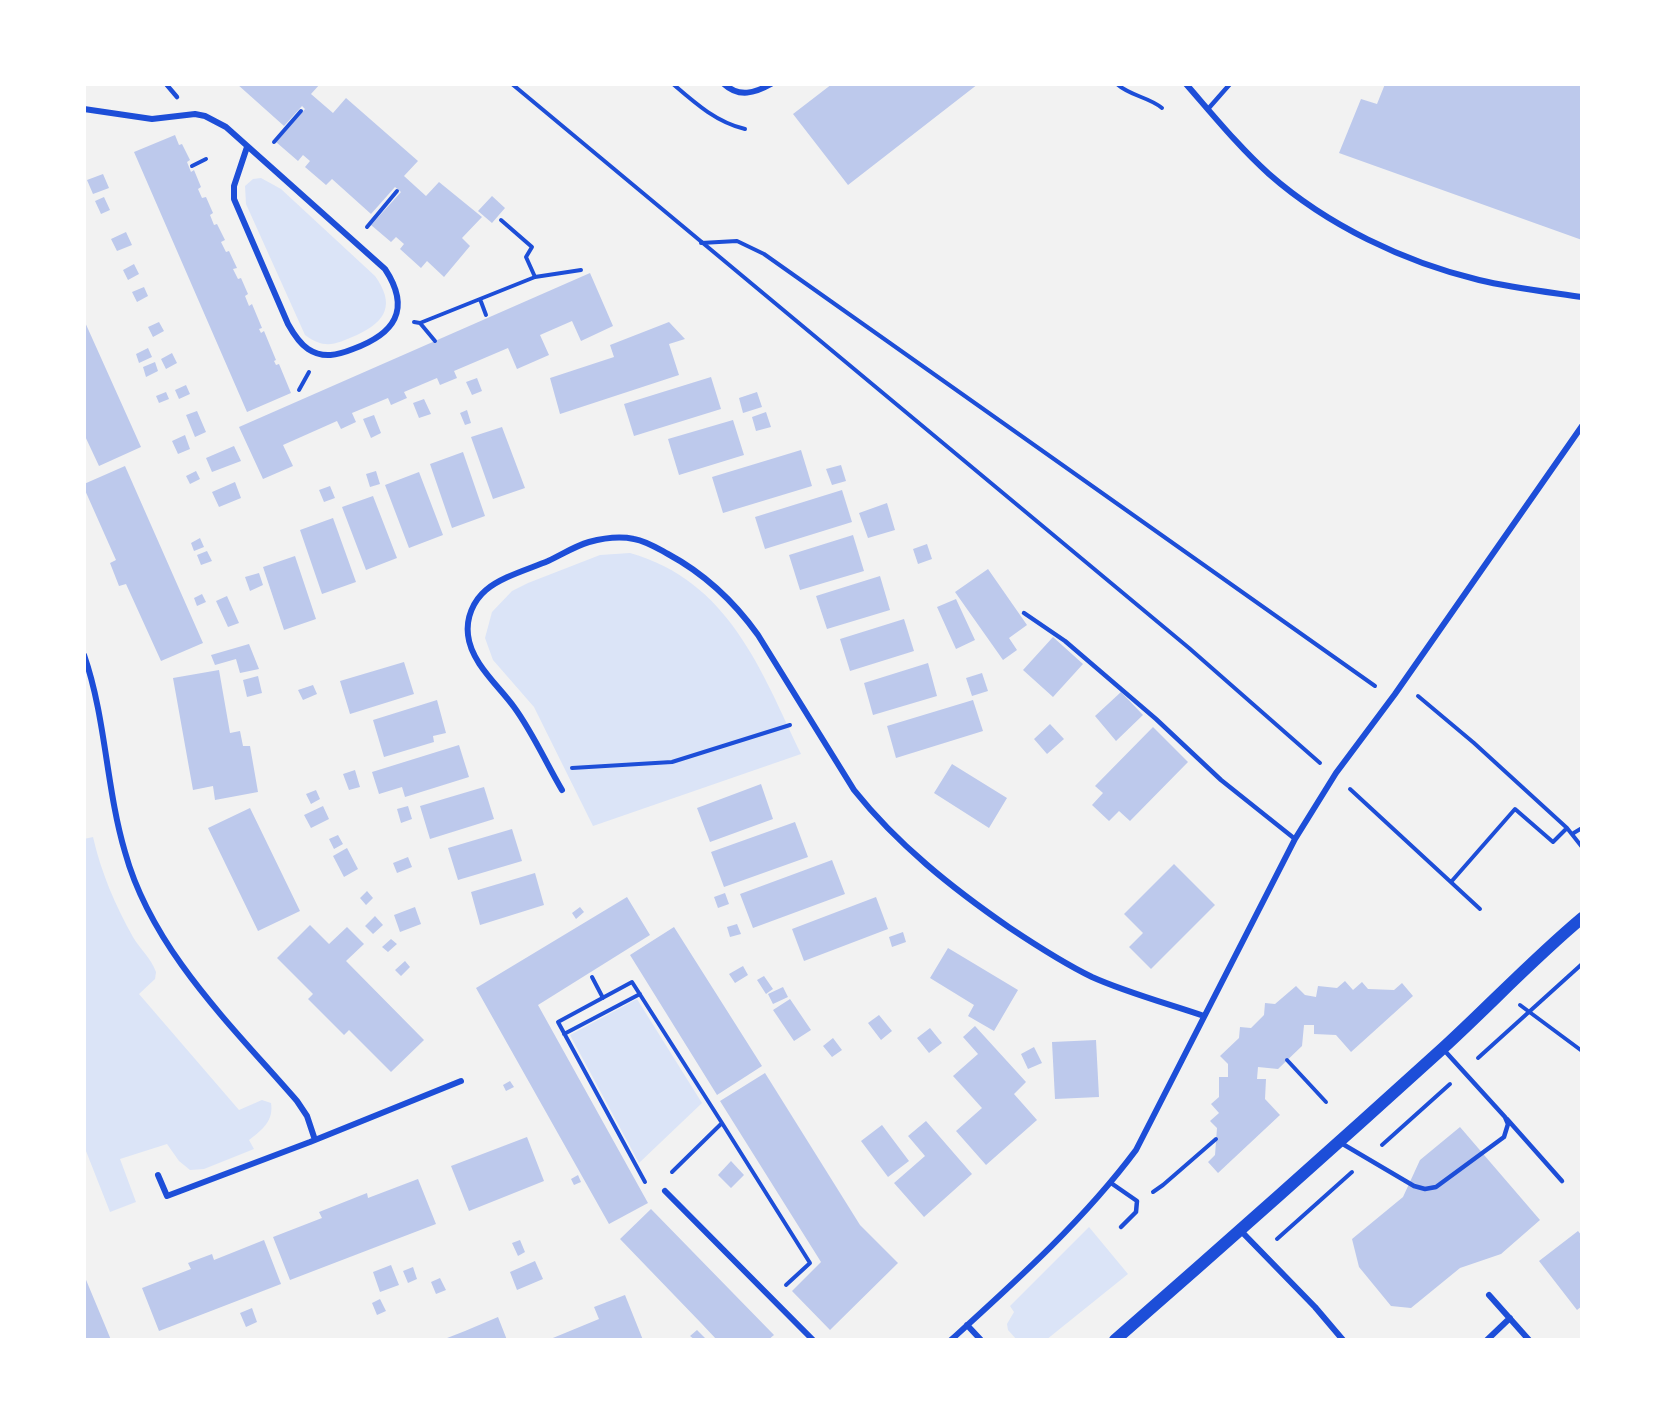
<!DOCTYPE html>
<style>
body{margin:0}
#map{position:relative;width:1666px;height:1424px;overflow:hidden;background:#f2f2f2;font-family:Barlow,sans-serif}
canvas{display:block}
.frame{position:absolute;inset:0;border:86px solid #fff;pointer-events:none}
</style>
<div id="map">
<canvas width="1666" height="1424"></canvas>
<div class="frame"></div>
</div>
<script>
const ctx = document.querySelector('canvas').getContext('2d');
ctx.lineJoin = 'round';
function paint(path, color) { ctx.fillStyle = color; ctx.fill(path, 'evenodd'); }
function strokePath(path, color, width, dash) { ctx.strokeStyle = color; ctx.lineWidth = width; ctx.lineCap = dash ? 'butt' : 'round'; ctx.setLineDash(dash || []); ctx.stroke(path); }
paint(new Path2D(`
 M261 178 281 189 375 276C395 304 387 321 357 335 336 344 325 350 305 335L246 204 245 186 253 179Z
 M630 553C729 581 761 670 801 754L593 826 534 707 493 660 485 638 492 612 512 591 528 583 600 555Z
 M93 837C101 872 115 905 133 937 140 949 151 958 156 972L155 979 139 994 239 1110 262 1100 271 1103C274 1121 262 1130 249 1140L254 1149 204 1169 190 1170 179 1161 167 1144 120 1159 136 1202 110 1212 84 1146V839Z
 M637 999 702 1103 639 1163 570 1035Z
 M1089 1227 1128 1274 1046 1340H1017L1008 1330 1007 1324 1014 1312 1010 1306Z`), '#dbe4f7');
paint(new Path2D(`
 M237 84H320L311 94 333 113 346 98 418 161 404 176 426 196 439 182 482 217 462 238 470 246 444 277 427 261 421 268 400 249 404 244 396 237 391 242 371 225 401 192 395 187 371 214 332 179 326 185 305 167 310 161 303 155 298 161 276 142 305 109 302 106 284 126Z
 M832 84H978L848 185 793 114Z
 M1385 84H1582V240L1339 153 1361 99 1377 104Z
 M175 135 179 145 182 144 190 160 187 162 191 172 194 170 201 187 198 189 202 198 206 197 213 213 210 215 214 225 217 224 225 240 221 242 226 252 229 251 237 268 233 269 238 279 241 278 248 294 245 296 249 306 252 304 262 328 259 329 261 333 264 331 276 360 274 361 276 365 279 364 291 393 247 412 134 152Z
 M103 174 109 188 93 194 87 180Z
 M492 196 505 208 492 223 478 211Z
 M104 197 110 210 101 214 95 201Z
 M126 232 132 245 117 251 111 239Z
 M134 264 139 274 128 280 123 270Z
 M590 273 613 326 581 341 572 321 540 335 549 355 517 369 508 348 454 371 457 378 440 385 437 378 404 392 407 398 391 405 388 398 352 413 356 422 341 429 337 421 283 445 293 466 263 479 239 427Z
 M144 287 148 296 137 302 132 292Z
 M84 320 141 447 99 466 84 434Z
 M159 322 164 331 153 337 148 327Z
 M669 322 685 339 669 344 679 375 560 414 550 378 614 357 610 345Z
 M148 348 152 357 139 363 136 354Z
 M172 353 177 363 166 369 161 359Z
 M155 362 158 371 146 377 143 367Z
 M711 377 721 409 634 436 624 404Z
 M477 378 482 391 472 395 466 382Z
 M186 385 190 394 179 399 175 390Z
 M166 392 169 399 159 403 156 396Z
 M757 392 762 407 743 413 739 398Z
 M424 399 431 414 419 418 413 403Z
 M467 410 471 423 465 425 460 413Z
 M197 411 206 432 195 437 186 415Z
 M766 412 771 427 756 431 752 417Z
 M374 415 381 433 371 438 363 419Z
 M733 420 744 455 679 475 668 439Z
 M502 427 525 488 493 499 471 437Z
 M185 435 190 449 178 454 172 441Z
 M234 446 241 461 212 472 206 458Z
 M801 450 812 486 723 513 712 477Z
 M463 452 485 516 452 528 430 464Z
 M841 465 846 481 832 485 826 469Z
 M125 466 203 643 161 661 126 584 119 586 110 563 116 560 84 488V484Z
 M196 471 200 479 190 484 186 476Z
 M376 471 380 484 370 487 366 474Z
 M419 472 443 535 409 548 385 485Z
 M235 482 241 498 219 507 212 492Z
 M330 486 335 498 324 502 319 490Z
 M842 490 852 522 765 549 755 517Z
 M373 496 397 558 366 570 342 507Z
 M887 503 895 530 868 538 859 513Z
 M333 518 356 582 322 594 300 530Z
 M853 535 864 571 800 590 789 555Z
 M200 538 204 547 194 551 191 543Z
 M927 544 932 559 918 564 913 549Z
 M207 551 212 561 201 565 197 555Z
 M295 556 316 619 284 630 263 567Z
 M988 569 1027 625 1009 638 1017 650 1003 660 955 592Z
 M259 573 263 585 250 591 245 577Z
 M880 576 890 610 827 629 816 596Z
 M202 594 206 602 197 606 194 598Z
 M227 596 239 623 228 627 216 601Z
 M956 599 975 640 956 649 937 607Z
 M904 619 914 651 850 671 840 639Z
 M1053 637 1083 664 1053 697 1023 670Z
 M249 644 259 669 240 673 236 659 215 665 211 655Z
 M404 662 414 694 350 714 340 681Z
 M928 663 937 696 873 715 864 683Z
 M219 670 230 733 240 731 243 746H250L258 792 215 800 213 786 193 790 173 678Z
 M982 673 988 691 972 696 966 678Z
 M258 676 262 693 247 697 243 680Z
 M313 685 317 694 303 700 298 690Z
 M1121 692 1143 715 1116 741 1095 716Z
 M437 700 446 733 433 736 434 742 384 757 373 720Z
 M973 700 983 731 896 758 887 726Z
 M1050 724 1064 739 1047 754 1034 739Z
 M1153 727 1188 762 1130 821 1119 811 1109 821 1092 805 1103 793 1095 786Z
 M459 745 469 777 405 797 402 787 379 794 372 772Z
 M952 764 1007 798 989 828 934 793Z
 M355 770 360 787 349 790 343 774Z
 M761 784 773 819 710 842 697 808Z
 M484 787 494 819 430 839 420 806Z
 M316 790 320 799 311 804 306 794Z
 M323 806 329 819 311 828 304 815Z
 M408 806 412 819 401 823 397 809Z
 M250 808 300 911 258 931 208 828Z
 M795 822 808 857 724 887 711 852Z
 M512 829 522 861 458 880 448 848Z
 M338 835 343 844 334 849 329 839Z
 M347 848 358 869 344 877 333 856Z
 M408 857 412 867 397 873 393 863Z
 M832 860 845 894 753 928 740 894Z
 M1174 864 1215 905 1151 969 1129 947 1143 933 1124 914Z
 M535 873 544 905 480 925 471 892Z
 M367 891 373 898 366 905 360 898Z
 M725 893 729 904 718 908 714 897Z
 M627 897 650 935 538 1005 648 1203 609 1224 476 988Z
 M876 897 888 929 804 961 792 929Z
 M415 907 421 924 400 932 394 915Z
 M580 907 584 912 576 919 572 913Z
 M375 916 383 925 373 934 365 926Z
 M737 924 741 934 730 937 727 927Z
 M310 925 329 944 347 927 364 944 346 961 424 1040 391 1072 349 1030 344 1035 308 999 313 994 277 958Z
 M674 927 762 1066 717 1095 630 955Z
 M903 932 906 942 892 947 889 937Z
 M391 939 397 944 388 952 382 947Z
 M948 948 1018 990 994 1031 968 1016 974 1005 930 978Z
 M405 961 410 967 401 976 395 970Z
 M743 966 748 975 735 983 729 974Z
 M764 976 773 989 766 994 757 980Z
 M1345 981 1353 990 1362 982 1368 989 1394 990 1402 983 1413 996 1351 1052 1336 1035 1314 1034V1025H1304L1302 1046 1278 1069 1258 1067 1257 1079H1266L1265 1099 1280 1115 1218 1173 1208 1162 1215 1155 1217 1128 1210 1121 1219 1113 1211 1104 1219 1097V1077H1228V1064L1220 1056 1239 1038 1240 1027 1251 1028 1264 1015 1265 1003 1275 1004 1296 986 1305 995 1316 997 1318 986 1337 988Z
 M783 987 788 997 773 1004 768 994Z
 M790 999 811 1030 794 1041 773 1010Z
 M879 1015 892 1031 881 1040 868 1023Z
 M975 1026 1026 1082 1014 1094 1037 1120 986 1165 956 1131 982 1108 953 1076 978 1054 963 1037Z
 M930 1028 942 1043 929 1053 917 1038Z
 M833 1038 842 1050 832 1057 823 1046Z
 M1096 1040 1099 1097 1055 1099 1052 1042Z
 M1034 1047 1042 1063 1028 1069 1021 1054Z
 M765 1073 860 1225 898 1263 830 1330 792 1291 821 1262 720 1101Z
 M510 1081 514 1087 506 1091 503 1085Z
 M926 1121 972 1174 924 1217 894 1183 925 1156 908 1136Z
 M882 1125 909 1161 888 1177 861 1141Z
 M1460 1127 1540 1220 1501 1254 1460 1268 1411 1308 1391 1306 1359 1267 1352 1239 1403 1197 1420 1160Z
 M527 1137 544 1181 469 1211 451 1166Z
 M731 1161 744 1175 731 1188 718 1175Z
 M578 1175 581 1182 574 1185 571 1179Z
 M418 1179 436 1224 290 1280 273 1237 322 1218 319 1212 367 1193 368 1198Z
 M651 1209 732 1292 774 1335 768 1340H717L701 1323 620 1239Z
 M1578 1231 1582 1236V1306L1577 1310 1539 1261Z
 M264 1240 281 1284 159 1331 142 1288 191 1269 188 1263 212 1254 214 1260Z
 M520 1240 525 1252 518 1256 512 1243Z
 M535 1261 543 1279 517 1290 510 1272Z
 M391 1265 399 1285 380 1292 373 1272Z
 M413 1267 417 1279 408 1283 403 1271Z
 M84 1275 104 1323 111 1340H84Z
 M440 1278 446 1290 436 1294 431 1282Z
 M625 1295 643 1340H548L599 1319 594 1307Z
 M380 1299 386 1311 377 1315 372 1303Z
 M252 1308 257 1322 246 1327 240 1313Z
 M498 1317 507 1340H442L465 1331Z
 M697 1330 705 1338 702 1340H695L690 1336Z`), '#bdc9ec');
strokePath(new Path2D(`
 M512 84 1189 648 1320 763
 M673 84C695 103 716 122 745 129
 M1117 84C1130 96 1149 97 1162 108
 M274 142 301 111
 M192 166 206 159
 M501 220 532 247 526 257 535 277
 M367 227 397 191
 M701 243 737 241 764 254 1375 686
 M480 299 486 315
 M414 322 420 323 535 277 581 270
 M420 323 435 341
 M299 390 309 372
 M1418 696 1474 743 1567 828 1582 847
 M572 768 672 762 790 725
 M1350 789 1480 909
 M1572 834 1582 828
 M1451 882 1515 809 1553 842 1567 828
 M592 977 603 998
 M1520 1005 1582 1051
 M564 1034 640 994
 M1478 1058 1582 964
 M1287 1060 1326 1102
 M722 1123 810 1263 786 1285
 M1382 1145 1450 1084
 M645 1182 558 1022 632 982 722 1123 672 1172
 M1153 1192 1163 1185 1216 1139
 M1277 1239 1352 1172`), '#1d4ed8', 4);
strokePath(new Path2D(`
 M166 84 177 97
 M1208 109 1230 84
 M1024 613 1065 641 1156 719 1221 780 1295 839
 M1507 1119 1562 1181
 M1341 1143 1414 1186 1425 1189 1436 1187 1504 1137 1508 1124 1505 1117 1444 1050
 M1111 1183 1137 1201 1136 1212 1121 1227`), '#1d4ed8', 4.5);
strokePath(new Path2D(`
 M724 84C739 98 755 93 771 84
 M1186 84C1213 115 1239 147 1269 174 1327 225 1404 262 1479 280 1512 288 1548 292 1582 297
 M84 109 152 119 195 114 205 116 226 127 385 269C412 310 394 334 353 349 338 355 323 359 308 349 299 343 293 333 288 324L234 199V186L247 147
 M84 655C106 718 106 788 125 852 152 950 232 1026 297 1101L307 1116 315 1140
 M562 790C546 763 533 733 514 707 499 686 471 663 468 635 466 618 473 601 486 590 501 577 529 569 548 561 561 555 575 546 589 542 604 538 619 536 634 539 646 541 657 548 668 554 705 574 733 600 758 635L854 790C898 845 952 888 1010 928 1037 946 1063 963 1092 977 1125 992 1169 1004 1204 1016
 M158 1175 167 1196 310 1142 461 1081
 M665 1191 813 1340
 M1241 1231 1315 1307 1343 1340
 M1489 1295 1529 1340
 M967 1325 981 1340
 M951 1340C1016 1281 1083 1221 1136 1150L1295 839 1336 773 1395 694 1582 426
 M1487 1340 1510 1318`), '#1d4ed8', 6);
strokePath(new Path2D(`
 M1115 1340C1225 1244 1334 1147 1442 1049 1489 1006 1533 959 1582 918`), '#1d4ed8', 12);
</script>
